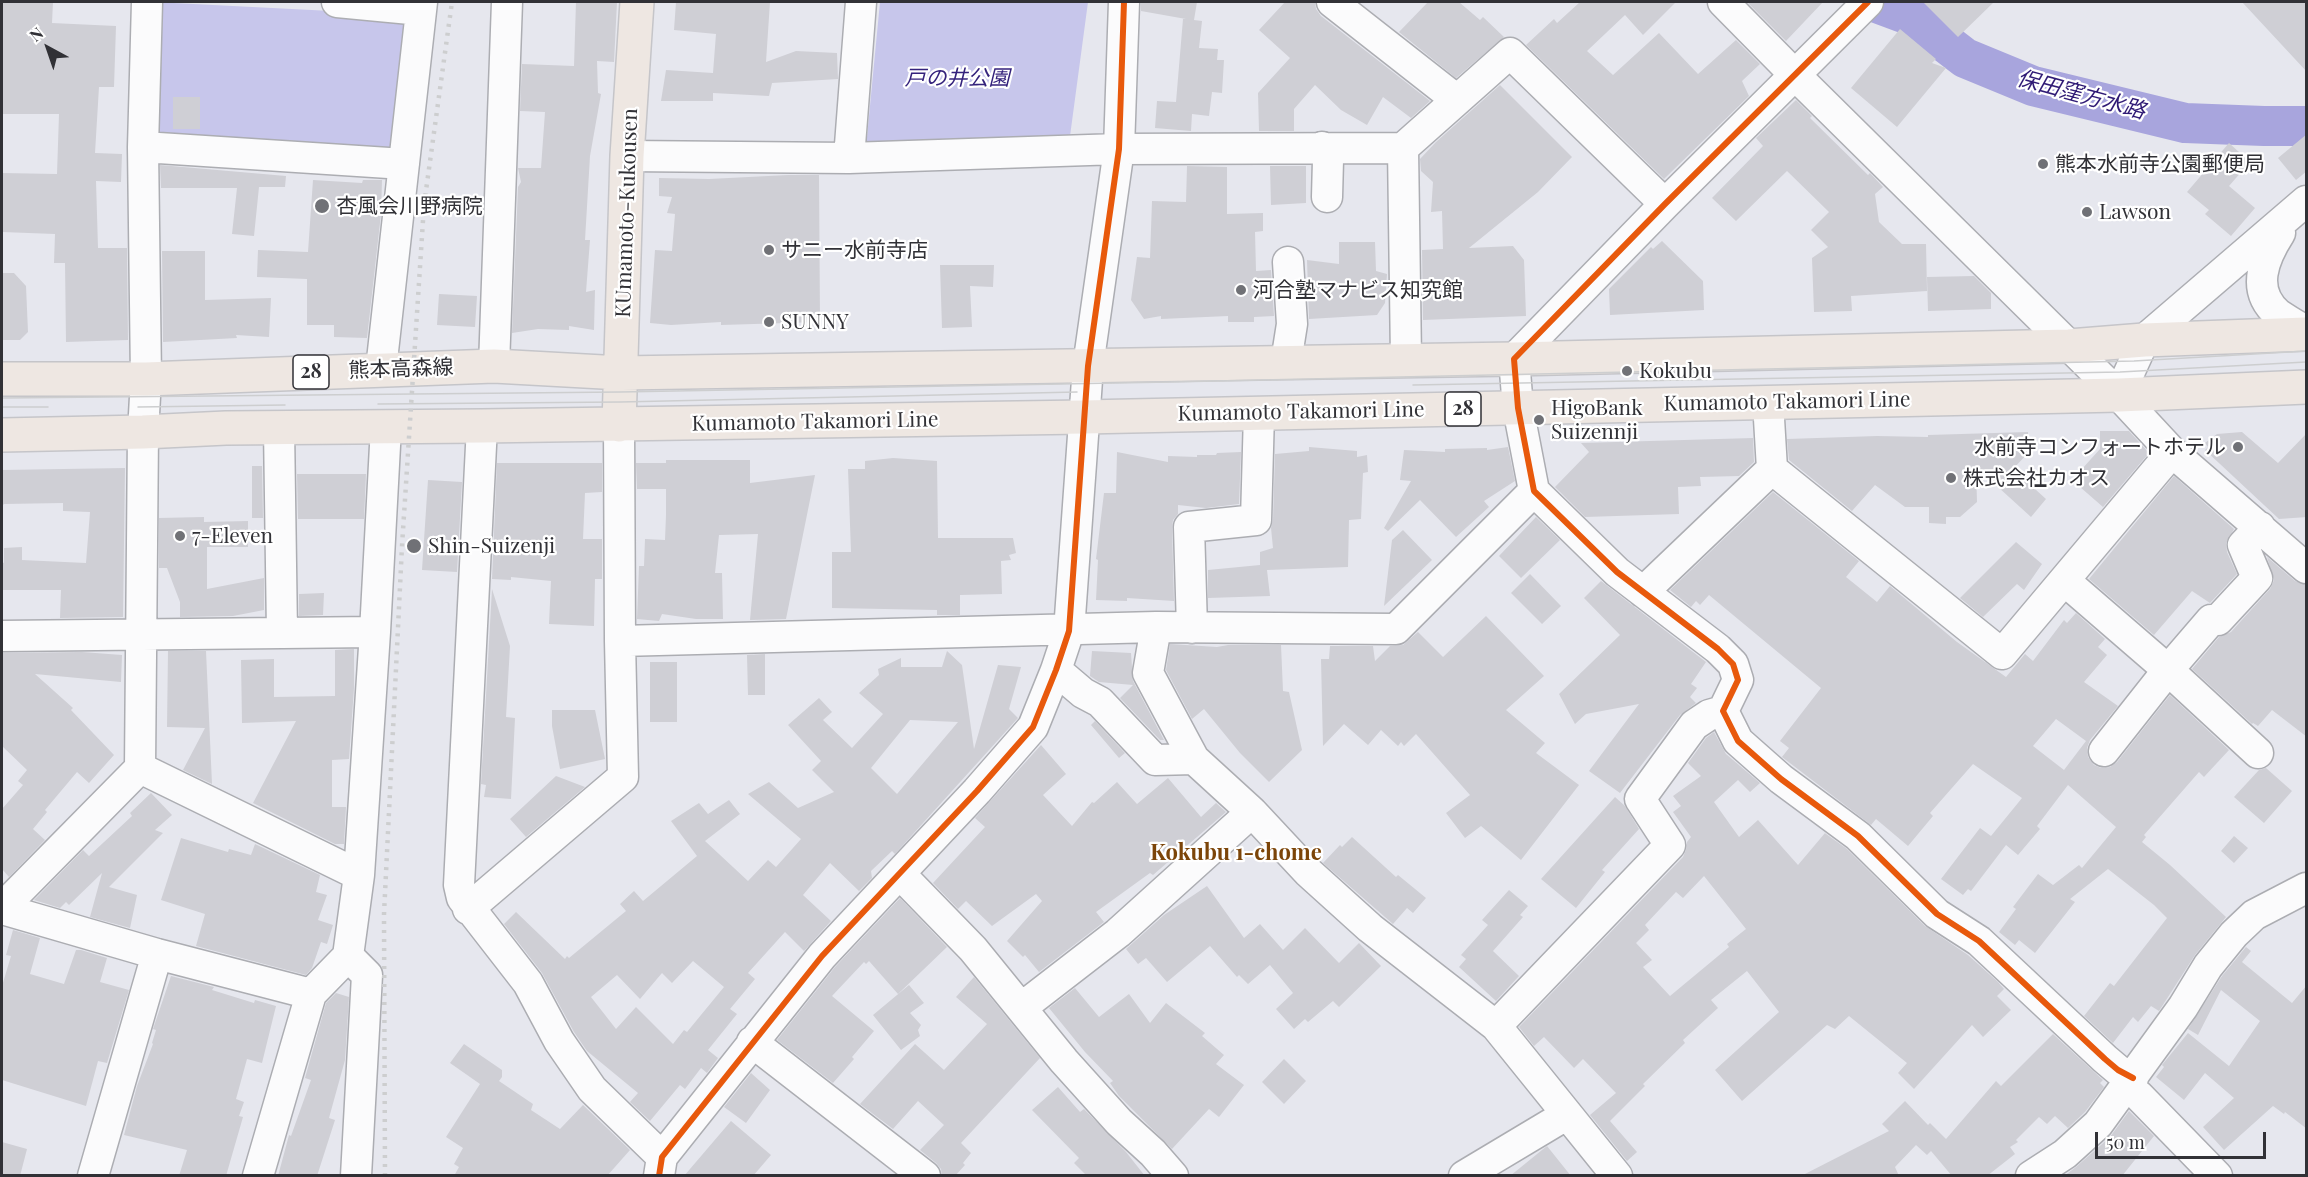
<!DOCTYPE html>
<meta charset="utf-8">
<style>
body{margin:0}
#map{position:relative;width:2308px;height:1177px;overflow:hidden;background:#e6e7ee;font-family:"Playfair Display",serif}
canvas{display:block}
.frame{position:absolute;inset:0;border:3px solid #313136;pointer-events:none}
.north{position:absolute;left:18px;top:18px;width:60px;height:60px;-webkit-text-stroke:4px #fff;paint-order:stroke;rotate:320deg;font-size:16px;font-weight:700;line-height:24px;text-align:center;color:#313136}
.north::after{content:'';display:block;margin:auto;width:21px;height:27px;background:#313136;clip-path:polygon(50% 0,100% 100%,50% 72%,0 100%)}
.scale{position:absolute;left:2095px;top:1132px;width:171px;height:27px;box-sizing:border-box;border:3px solid #313136;border-top:0;padding-left:8px;font-size:18px;line-height:21px;white-space:nowrap;color:#313136;-webkit-text-stroke:4px #fff;paint-order:stroke}
</style>
<div id="map">
<canvas width="2308" height="1177"></canvas>
<div class="frame"></div>
<div class="north">N</div>
<div class="scale">50 m</div>
</div>
<script>
const ctx = document.querySelector('canvas').getContext('2d');
ctx.lineJoin = 'round';
function paint(path, color) { ctx.fillStyle = color; ctx.fill(path, 'evenodd'); }
function strokePath(path, color, width, dash) { ctx.strokeStyle = color; ctx.lineWidth = width; ctx.lineCap = dash ? 'butt' : 'round'; ctx.setLineDash(dash || []); ctx.stroke(path); }
function write(font, color, halo, rows, align = 'center') {
  ctx.font = font + ' "Playfair Display","Noto Sans JP",serif'; ctx.lineWidth = 4.5; ctx.setLineDash([]); ctx.textBaseline = 'middle'; ctx.strokeStyle = halo; ctx.fillStyle = color; for (const [text, x, y, turn = 0] of rows) {
    ctx.save(); ctx.translate(x, y); ctx.rotate((+turn || 0) * Math.PI / 180); ctx.textAlign = isNaN(turn) ? turn : align; if (halo) ctx.strokeText(text, 0, 0); ctx.fillText(text, 0, 0); ctx.restore();
  }
}
paint(new Path2D(`
 M154 2 410 15 393 153 151 138Z
 M880 2H1088L1068 151 865 158Z`), '#c7c6eb');
strokePath(new Path2D(`
 M1874 2 1909 15 1965 58 2033 86 2185 123 2264 126H2306`), '#a8a5dd', 40);
paint(new Path2D(`
 M2 2H53L52 23 116 26 114 87H99L95 153 122 154 121 182 96 181 98 248H127L128 340 66 342 65 263H54L55 234 2 232V173L57 174 59 114H2Z
 M576 2H617L614 62 597 61 598 93 601 94 590 156 585 240H590L586 292 595 290 594 330 569 326V330L538 329 512 333 518 187 521 182 518 168H541L545 112 520 111 522 64 574 66Z
 M676 2H770L766 62 796 51 837 53 838 79 772 83 769 96 713 93V101H661L666 70 713 73 716 34 674 30Z
 M1141 2H1197L1194 20 1202 21 1199 48 1218 49 1217 60H1224L1222 93 1212 92 1209 116 1192 114 1191 131 1155 128 1157 101 1176 102 1183 19H1186L1141 11Z
 M1285 2H1315L1316 9 1321 16 1430 101 1411 118 1383 97 1367 125 1341 110 1315 85 1294 109V131H1259L1258 93 1290 58 1259 30Z
 M1428 2H1459L1480 20 1483 17 1504 37 1456 78 1399 32Z
 M1580 2H1676L1643 35 1625 15 1587 51 1613 75 1659 33 1698 74 1736 40 1760 64 1742 81 1749 96 1664 179 1526 45 1554 19 1557 23Z
 M1747 2H1823L1786 41Z
 M1923 2H1994L1958 37Z
 M2242 2H2307V72Z
 M1900 29 1936 59 1932 63 1946 68 1897 127 1851 88Z
 M1500 85 1572 157 1538 192 1469 248 1513 246 1524 260 1526 316 1423 320 1422 250 1443 249 1442 211 1431 212 1433 182 1421 171 1420 159 1436 142Z
 M173 97H200V129H173Z
 M1796 100 1812 116 1810 118 1868 175 1870 173 1883 187 1875 194 1879 222 1902 244H1926L1927 291 1851 296 1852 311 1814 312 1812 258 1828 247 1811 230 1829 212 1787 171 1736 221 1712 198 1763 146 1756 138Z
 M2307 134V171L2296 180 2278 158Z
 M2229 143 2250 162 2229 186 2255 208 2231 236 2205 214 2209 210 2187 192Z
 M160 165 286 176 285 187H259L254 236 232 234 237 188H161Z
 M1187 166 1227 167V214L1263 213V231L1255 232 1256 271 1271 270 1274 316 1254 317V322H1228V316L1161 319V316L1144 319 1131 300 1137 257 1150 258 1152 201 1186 202Z
 M1270 166H1306V203L1271 205Z
 M788 175H819L820 322 721 325V322L671 325 650 323 655 250 672 251 675 214 667 213 672 197 659 196V178L709 179Z
 M313 180 362 183 363 180H382L381 214 367 338 334 337V325H307V279L257 277 258 250 308 252Z
 M1662 241 1703 281 1704 310 1610 315 1609 289 1651 247 1653 249Z
 M1339 242H1375L1376 271 1387 274 1385 303 1377 315 1309 319 1307 260 1339 264Z
 M162 251H205V300L271 298 269 337 236 335 237 338 163 342Z
 M940 265H994L993 287 970 286 972 327 942 328Z
 M2 273H14L26 286 28 332 20 340H2Z
 M1974 276 1991 293V309L1928 311 1927 277Z
 M439 294 477 296 475 327 437 325Z
 M2100 431H2129L2149 453 2103 507 2072 480 2100 449Z
 M2028 432V453L2013 469 2046 499 2031 517 1976 467 1977 502 1960 517H1946V524L1929 523V507H1905L1875 485 1852 511 1789 460 1787 439 1877 436 1928 437V435Z
 M2242 432 2278 463 2307 433V517L2279 519 2205 450 2208 447 2205 443 2217 434Z
 M1753 438 1754 462 1739 476 1700 477 1701 486 1678 487 1679 514 1585 517 1555 487 1589 452 1581 443Z
 M1309 447 1357 451V457L1367 455 1368 472 1363 473 1361 519 1349 520 1348 567 1267 570 1270 596 1208 598V570L1260 565V552L1273 548 1271 528 1273 520 1275 454 1309 451Z
 M1508 447 1515 481 1484 501 1489 507 1456 537 1420 500 1388 531 1384 528 1411 481 1400 480 1404 450 1445 452V449L1487 448V450Z
 M1117 452 1168 462V456L1197 457V455H1216L1217 453 1241 452 1239 504 1206 508 1178 505V514L1173 520 1172 528 1174 601 1127 598V601L1096 600 1098 560 1096 559 1104 493H1116Z
 M893 458 937 461 938 538H1013L1016 553 1009 555 1011 560 1001 561 1002 594 960 595V615H937V610L832 608V552H851L848 469H865V461Z
 M666 460H750V483L815 475 786 619 750 620 758 534 719 535 715 573H722L723 619H696L662 614 659 621 637 619 639 566H644L645 539 665 540 666 515V489H637L636 463H666Z
 M497 463H602V492L585 493 583 539H602V579H595L594 626 549 624 551 581 511 577V580L492 579Z
 M252 466H262L263 518H252Z
 M125 468 123 617 60 618 61 590H2V562L4 563V548L22 547V560L86 563 90 512 63 511V503L4 504 2 506V470Z
 M297 474H366L364 519H298Z
 M2174 476 2234 529 2226 543 2227 552 2237 574 2210 603 2192 591 2154 635 2089 579Z
 M428 480 462 482 457 572 422 570Z
 M1773 492 1859 561 1846 577 1877 602 1890 586 1957 642 2006 677 2025 654 2033 661 2064 620 2067 623 2076 613 2105 639 2098 647 2107 655 2084 682 2118 706 2090 740 2087 748 2088 757 2094 765 2101 768 2110 767 2117 762 2170 695 2229 750 2204 777 2199 772 2144 835 2146 837 2142 842 2170 865 2226 917 2195 955 2159 1011 2151 1006 2138 1022 2133 1017 2113 1043 2084 1016 2110 983 2114 986 2167 918 2154 905 2108 869 2070 899 2075 902 2035 953 2019 940 2015 945 1999 932 2016 909 2013 907 2038 874 2053 885 2079 865 2082 868 2116 827 2068 785 2037 826 2040 829 2018 855 2006 845 1971 891 1968 889 1963 895 1941 879 1980 828 1991 836 2022 798 1973 764 1930 813 1933 816 1908 846 1876 819 1871 825 1782 757 1789 748 1780 741 1821 688 1709 595 1700 605 1696 601 1691 607 1670 590ZM2056 719 2086 741 2064 770 2033 746Z
 M204 517V522L248 521V547H207V589L264 578V610L233 616 180 617V602L167 568H159V518Z
 M1536 517 1560 540 1521 578 1499 556Z
 M1403 530 1432 560 1384 606 1392 540Z
 M2016 542 2042 564 2024 590 2017 584 1983 617 1960 598Z
 M2267 557 2295 581 2307 585V737L2272 710 2258 726 2253 723 2252 724 2192 669 2219 637 2231 632 2270 589 2274 580Z
 M1530 574 1561 606 1542 624 1511 593Z
 M1601 581 1706 662 1691 684 1697 688 1690 697 1696 703 1680 715 1620 793 1589 771 1639 704 1586 714 1575 724 1559 694 1620 635 1584 598Z
 M492 589 510 646 506 717 515 718 511 799 484 797 486 785 481 784Z
 M324 593 323 615 299 616V594Z
 M1486 616 1544 676 1506 710 1545 743 1536 753 1579 785 1521 860 1481 826 1465 838 1446 813 1470 795 1416 734 1404 746 1401 742 1398 746 1381 730 1368 745 1344 724 1323 746 1321 659H1329L1330 646H1373L1375 661 1390 646 1403 645 1418 632 1443 657Z
 M1170 644 1217 647 1228 645H1281L1283 691 1289 692 1302 750 1269 782 1240 753 1204 709 1192 719 1166 670Z
 M354 649V688L349 759 332 760V807H346L344 844H335L253 803 296 721 242 723 241 660 274 659V697L335 696V650Z
 M168 651H206L212 784 183 770 205 728 167 727Z
 M947 651 962 665 974 749 998 665 1021 667 1009 709 1018 718 895 854 892 851 871 871 872 878 859 891 830 863 803 895 831 921 804 951 785 932 748 973 755 979 730 1009 737 1014 708 1050 718 1058 707 1073 701 1068 685 1089 680 1085 650 1121 630 1102 638 1093 587 1051 574 1032 542 973 504 924 516 912 565 959 567 956 569 958 626 911 620 904 634 891 643 901 697 856 671 821 699 803 708 814 729 800 740 814 705 841 748 881 768 860 776 867 801 839 748 794 769 782 798 808 834 792 812 770 821 761 788 725 819 698 832 712 823 720 852 748 883 714 859 693 879 675 878 669 901 658V667H942ZM910 720 958 722 897 794 871 768ZM693 961 724 987 687 1032 684 1030 673 1044 636 1007 616 1029 591 997 617 975 640 999 662 973 672 983Z
 M1092 651 1131 653 1133 681 1164 740H1160L1120 698 1133 685 1099 682 1090 676Z
 M82 652 122 655 121 682 35 674 73 708 71 710 114 755 89 783 77 772 45 810 47 812 33 829 45 840 9 877 2 869V809L23 785 18 781 27 770 2 746V653Z
 M765 654V695H748L747 655Z
 M650 662H677V722H650Z
 M552 710H595L605 759 560 769 552 726Z
 M1095 721 1125 753 1119 758 1091 725Z
 M1714 732 1726 754 1760 783 1750 792 1738 780 1714 802 1739 837 1758 820 1798 865 1825 833 1822 831 1847 849 1925 926 1968 955 1998 982 2004 989 1997 996 2011 1010 1983 1037 1972 1025 1914 1089 1898 1073 1907 1063 1849 1016 1835 1029 1827 1025 1742 1101 1715 1070 1779 1012 1747 971 1711 1000 1718 1008 1683 1040 1685 1043 1643 1084 1645 1086 1610 1121 1637 1152 1627 1161 1590 1115 1616 1093 1583 1059 1574 1068 1544 1037 1534 1046 1519 1027 1683 857 1686 850 1687 842 1691 837 1673 812 1681 806 1673 796 1701 776 1688 763 1706 738ZM1704 876 1746 929 1727 944 1729 947 1670 996 1643 967 1652 960 1636 943 1649 930 1645 925 1676 892 1683 898Z
 M1041 745 1066 774 1043 795 1072 826 1092 802 1094 803 1117 782 1137 804 1168 778 1201 817 1216 803 1226 812 1153 875 1150 873 1096 912 1104 922 1039 972 1025 955 1023 957 1007 941 1042 901 1036 894 992 926 966 901 958 909 933 883 985 827 975 818Z
 M2266 768 2292 791 2264 823 2234 797 2259 770Z
 M556 776 585 787 526 837 510 819Z
 M151 793 172 815 155 830 163 833 109 887 137 895 130 928 90 917 102 873 69 905 66 902 60 908 34 900 83 850 89 856 132 816 130 813Z
 M1615 797 1625 806 1639 829 1602 870 1605 872 1576 908 1541 879Z
 M2234 836 2248 848 2234 863 2221 851Z
 M1352 837 1396 877 1398 875 1426 898 1413 913 1407 908 1393 924 1323 863 1340 845 1342 847Z
 M181 838 228 852 229 849 251 855 255 844 320 875 316 892 327 895 318 920 333 925 327 944 321 942 312 968 306 975 196 946 205 914 161 900Z
 M1207 886 1244 938 1260 924 1283 950 1305 928 1339 963 1359 943 1381 966 1339 1007 1333 1001 1308 1022 1305 1019 1294 1029 1276 1009 1293 993 1270 965 1248 984 1239 975 1237 977 1210 946 1167 982 1146 958 1138 964 1126 949 1164 915Z
 M1509 890 1528 906 1520 915 1523 917 1493 951 1519 976 1496 1001 1459 967 1466 959 1461 955 1488 925 1482 920Z
 M900 898 947 947 898 994 869 961 866 964 864 962 832 996 874 1031 852 1057 854 1059 833 1083 777 1040 835 967Z
 M13 930 40 938 30 974 64 984 76 950H81L107 958 100 982 129 990 107 1063 98 1061 86 1106 2 1080V986L11 956 6 955Z
 M2246 947 2251 951 2242 962 2292 1003 2307 985V1129L2285 1112 2284 1114 2273 1106 2224 1150 2203 1127 2234 1098 2205 1073 2184 1100 2156 1077 2164 1067 2162 1065 2188 1033 2229 1066 2260 1021 2221 990 2198 1035 2188 1029 2222 976Z
 M171 976 214 987 212 990 254 1003 255 1000 276 1006 262 1063 247 1059 236 1099 244 1102 239 1116 243 1117 226 1176H179L187 1150 124 1135 137 1086 153 1044 152 1043 156 1030 153 1029Z
 M974 977 1040 1058 961 1143 971 1153 963 1163 965 1165 955 1176H942L941 1169 936 1163 920 1150 944 1125 918 1101 893 1129 860 1104 915 1044 944 1070 987 1024 956 997Z
 M909 985 924 1003 910 1013 921 1025 918 1030 920 1036 901 1050 873 1015Z
 M1075 988 1099 1017 1129 994 1150 1023 1166 1003 1205 1033 1202 1036 1224 1055 1216 1064 1244 1085 1219 1117 1209 1109 1172 1149 1119 1096 1110 1083 1113 1081 1085 1052 1049 1008Z
 M336 993 349 997 345 1060 329 1118 335 1120 317 1176H278L289 1135 291 1136 311 1080 305 1078 326 1003Z
 M2053 1034 2103 1080 2100 1083 2104 1087 2085 1112 2068 1128 2055 1116 2047 1124 2039 1117 2016 1140 2018 1142 2010 1147 2015 1154 1987 1176H1952L1931 1151 1927 1155 1916 1145 1895 1167 1899 1176H1801L1889 1131 1882 1124 1905 1101 1928 1125 1930 1123 1946 1139 1996 1081 2001 1086Z
 M464 1044 502 1070V1077L499 1081 533 1104 531 1110 560 1129 583 1105 630 1150 607 1176H454L459 1167 454 1164 463 1148 446 1137 480 1084 450 1063Z
 M1284 1059 1306 1081 1284 1104 1262 1082Z
 M751 1073 770 1090 746 1123 724 1107Z
 M1058 1087 1080 1112 1084 1109 1126 1152 1145 1176H1087L1074 1163 1079 1158 1032 1110Z
 M2129 1111 2154 1136 2122 1176H2064L2076 1167 2110 1137Z
 M731 1121 771 1155 753 1176H684Z
 M2 1142 27 1149 20 1176H2Z
 M1547 1146 1571 1176H1510L1542 1150Z`), '#cfcfd5');
const minor = new Path2D(`
 M337 2 421 10
 M861 2 849 158 1119 149 1403 148 1510 53 1665 204
 M1332 2 1457 100
 M1723 2 1795 75 2119 395 2172 452 2306 568
 M1868 2 1665 204 1514 359 1518 408 1534 491 1617 572 1718 649 1733 664 1738 680 1723 711 1738 741 1781 779 1858 836 1937 914 1979 941 2105 1059 2118 1070 2133 1078
 M143 147 404 164
 M1322 147 1328 160 1327 197
 M1403 148 1406 359
 M627 156 849 158
 M2280 233C2264 258 2250 290 2278 314 2287 320 2297 326 2306 331
 M1286 362 1292 324 1288 262
 M494 366 507 2
 M381 369 422 2
 M2119 395 2144 340 2306 201
 M1768 402 1772 469
 M619 425 620 641
 M482 426 459 885 462 898 528 983 559 1041 592 1089 662 1157
 M279 428 282 633
 M2065 581 2168 670 2258 753
 M1643 592 1772 469 2002 654 2172 452
 M1156 627 1148 673 1194 759 1252 812 1308 872 1370 928 1496 1026 1617 1176
 M1192 628 1189 527 1256 520 1259 413
 M2 636 375 632
 M1056 670 1083 693 1100 702 1155 760 1194 759
 M2104 751 2168 670 2211 620H2218L2257 578 2243 545 2260 527
 M140 768 359 875
 M900 874 973 949 1064 1061 1119 1122 1153 1153 1173 1176
 M2 908 140 768 143 432 146 379 143 147 147 2
 M2 909 157 954 311 994
 M468 909 623 777 620 641 1156 627 1396 629 1534 491
 M348 956 367 975 356 1176
 M1021 1008 1118 933 1252 812
 M1496 1026 1670 845 1640 799 1694 725 1709 715 1723 711
 M752 1042 925 1176
 M2127 1087 2139 1096 2217 1176
 M93 1176 157 954
 M258 1176 311 994 348 956 359 875 375 632 386 427
 M659 1176 662 1157 822 956 977 791 1033 727 1056 670 1069 631 1088 366 1119 149 1124 2
 M1464 1176 1566 1115
 M2031 1176 2065 1154 2098 1124 2183 1007 2208 966 2234 934 2254 915 2306 888`);
const major = new Path2D(`
 M2 379H146L494 366 621 373 1514 359 2069 346 2144 340 2306 334
 M619 425 627 156 637 2
 M2 435 143 432 226 428 482 426 1084 417 2119 395 2306 387`);
strokePath(minor, '#acadb2', 33);
strokePath(major, '#c5c5c9', 36);
strokePath(minor, '#fbfbfc', 30);
strokePath(major, '#eee7e2', 33);
strokePath(new Path2D(`
 M1413 385 2120 372 2306 362
 M2 398 620 392 1170 382 2134 361 2306 351
 M378 404 620 402 1077 392
 M2 407H48
 M138 407 285 405`), '#cdcecf', 1.5);
strokePath(new Path2D(`
 M385 1176 384 914 402 546 424 205 452 2`), '#cdcecf', 4.5, [3, 6]);
strokePath(new Path2D(`
 M1868 2 1665 204 1514 359 1518 408 1534 491 1617 572 1718 649 1733 664 1738 680 1723 711 1738 741 1781 779 1858 836 1937 914 1979 941 2105 1059 2118 1070 2133 1078
 M659 1176 662 1157 822 956 977 791 1033 727 1056 670 1069 631 1088 366 1119 149 1124 2`), '#e8590c', 6);
for (const [x, y, r, color] of [
 [2043,164,6,"#707176"],
 [322,206,8,"#707176"],
 [2087,212,6,"#707176"],
 [769,250,6,"#707176"],
 [1241,290,6,"#707176"],
 [769,322,6,"#707176"],
 [1627,371,6,"#707176"],
 [1539,420,6,"#707176"],
 [2238,447,6,"#707176"],
 [1951,478,6,"#707176"],
 [180,536,6,"#707176"],
 [414,546,8,"#707176"]
]) { const dot = new Path2D(); dot.arc(x, y, r, 0, 2 * Math.PI); ctx.fillStyle = color; ctx.fill(dot); strokePath(dot, '#fff', 2); }
for (const [x, y, w] of [
 [311,372,36],
 [1463,409,36]
]) { const box = new Path2D(); box.roundRect(x - w / 2, y - 17, w, 34, 4.5); ctx.fillStyle = '#fff'; ctx.fill(box); strokePath(box, '#313136', 1.5); }
write('bold 20px', '#313136', null, [
 ["28",311,372],
 ["28",1463,409]
]);
write('italic 21px', '#34227c', '#fff', [
 ["戸の井公園",957,78]
]);
write('21px', '#313136', '#fff', [
 ["熊本水前寺公園郵便局",2055,164],
 ["杏風会川野病院",336,206],
 ["Lawson",2099,212],
 ["サニー水前寺店",781,250],
 ["河合塾マナビス知究館",1253,290],
 ["SUNNY",781,322],
 ["Kokubu",1639,371],
 ["HigoBank",1551,408],
 ["Suizennji",1551,432],
 ["水前寺コンフォートホテル",2226,447,"right"],
 ["株式会社カオス",1963,478],
 ["7-Eleven",192,536],
 ["Shin-Suizenji",428,546]
], 'left');
write('21px', '#313136', '#fff', [
 ["KUmamoto-Kukousen",627,213,-88],
 ["熊本高森線",401,369,-2],
 ["Kumamoto Takamori Line",1787,402,-1],
 ["Kumamoto Takamori Line",1301,412,-1],
 ["Kumamoto Takamori Line",815,422,-1]
]);
write('italic 22px', '#2f1a75', '#fff', [
 ["保田窪方水路",2081,95,15]
]);
write('bold 22px', '#7c4509', '#fff', [
 ["Kokubu 1-chome",1236,853]
]);
</script>
